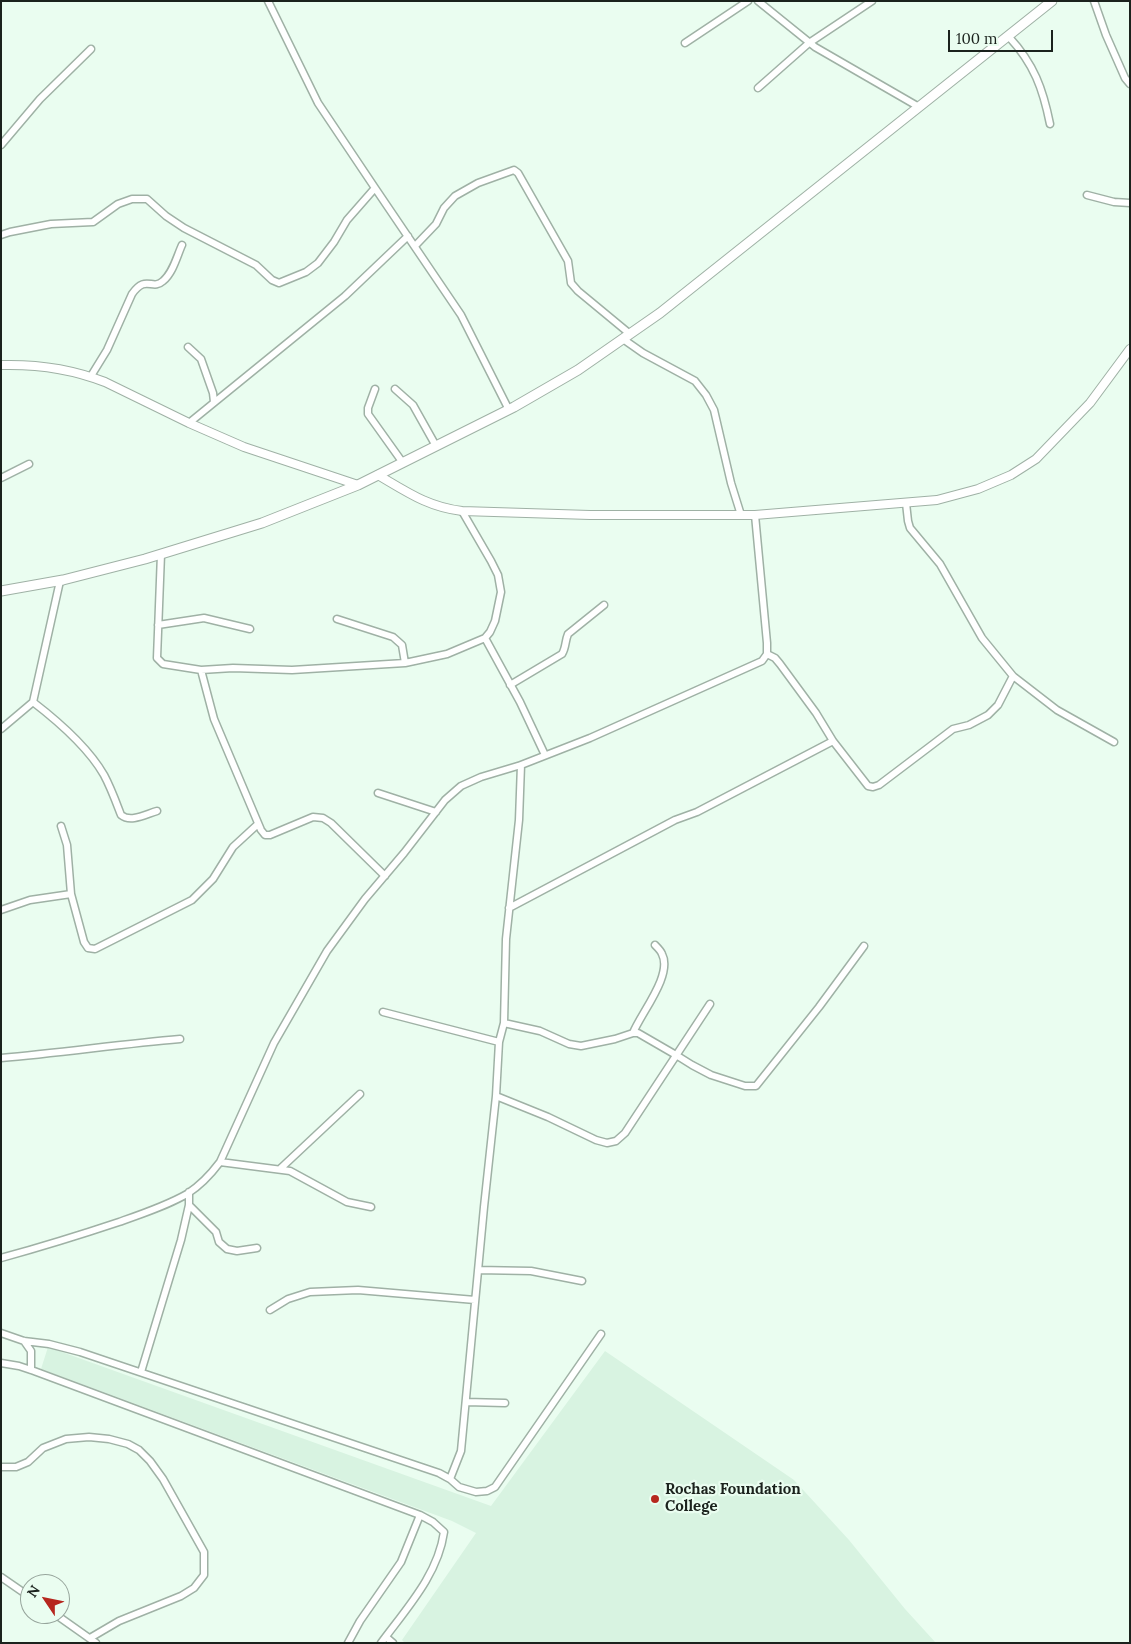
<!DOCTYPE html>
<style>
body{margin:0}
#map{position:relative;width:1131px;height:1644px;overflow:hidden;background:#eafdf0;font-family:Lora,serif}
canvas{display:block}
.frame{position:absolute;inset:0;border:2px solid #1b221d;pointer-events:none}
.north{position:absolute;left:20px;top:1574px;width:50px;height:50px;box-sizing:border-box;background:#eafdf0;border:1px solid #97a59c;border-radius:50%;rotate:304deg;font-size:14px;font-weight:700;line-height:20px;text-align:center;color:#1b221d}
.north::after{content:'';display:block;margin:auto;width:18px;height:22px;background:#b6271e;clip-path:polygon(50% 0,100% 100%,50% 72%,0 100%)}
.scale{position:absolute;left:948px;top:30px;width:105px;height:22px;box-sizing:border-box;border:2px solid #1b221d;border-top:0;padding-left:6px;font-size:15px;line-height:18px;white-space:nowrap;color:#1b221d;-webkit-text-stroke:4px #eafdf0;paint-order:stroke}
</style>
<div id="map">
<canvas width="1131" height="1644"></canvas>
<div class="frame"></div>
<div class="north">N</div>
<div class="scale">100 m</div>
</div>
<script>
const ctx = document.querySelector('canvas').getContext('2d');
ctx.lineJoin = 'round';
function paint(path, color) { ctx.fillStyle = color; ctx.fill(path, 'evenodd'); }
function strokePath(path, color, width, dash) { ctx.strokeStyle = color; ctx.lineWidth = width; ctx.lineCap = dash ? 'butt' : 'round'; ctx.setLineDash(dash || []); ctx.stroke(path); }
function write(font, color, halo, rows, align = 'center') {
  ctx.font = font + ' Lora,serif'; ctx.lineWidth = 4.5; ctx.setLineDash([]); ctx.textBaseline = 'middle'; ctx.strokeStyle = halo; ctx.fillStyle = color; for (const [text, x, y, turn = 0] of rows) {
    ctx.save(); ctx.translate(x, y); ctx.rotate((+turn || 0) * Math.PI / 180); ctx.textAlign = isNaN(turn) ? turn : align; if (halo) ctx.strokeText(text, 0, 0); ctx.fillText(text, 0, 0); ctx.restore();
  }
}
paint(new Path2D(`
 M48 1347 491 1506 605 1351 794 1480 849 1540 905 1609 936 1643H405L402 1640 476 1533 452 1521 41 1369Z`), '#d8f3e1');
const minor = new Path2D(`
 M268 1 318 103 375 188
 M758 1 815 47 919 107
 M1094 1 1106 35 1125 78 1130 84
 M1009 37C1034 64 1043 89 1050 124
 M685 43 748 1
 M758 88 809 43 872 1
 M1 145 40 99 91 49
 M1087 195 1114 202 1130 203
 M1 235 10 232 51 224 93 222 118 204 132 199H147L166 216 184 228 256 265 272 280 279 283 306 272 318 263 334 242 347 220 375 188 461 315 509 410
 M415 246 436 224 444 208 455 196 478 183 514 170 518 173 568 261 571 283 578 291 630 334
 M623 339 643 353 695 381 706 395 714 410 731 483 741 515
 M188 347 201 359 213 393 214 402
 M91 376 107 350 132 294C146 274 152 291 163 281 173 273 177 256 182 245
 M375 389 368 408V414L403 463
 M395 389 413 405 436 446
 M189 423 345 296 408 236
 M1 478 29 464
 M906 503 908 521 910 528 940 564 982 638 1013 676 1057 710 1114 742
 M161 554 157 658 163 664 201 670 233 668 292 670 405 663 447 654 485 638 490 632 495 621 501 592 498 575 491 561 462 511
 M337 619 393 637 402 645 405 663
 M158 625 204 618 250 629
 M485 638 520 702 545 755
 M767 654 775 658 780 664 816 713 833 741 868 786 873 787 879 785 953 729 969 725 988 715 998 705 1013 676
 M201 670 214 719 261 830 265 835H270L313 817 323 818 331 823 385 876
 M510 685 562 654C566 648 565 641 568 634L604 605
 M33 702C59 722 88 747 104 775 111 788 116 802 121 815 131 823 146 814 157 811
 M1 729 33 702 60 581
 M378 793 436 812
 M61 826 67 845 71 894 84 942 88 948 95 949 192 900 213 879 233 847 258 824
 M509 908 675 820 697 812 833 741
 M1 910 30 900 71 894
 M383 1012 499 1042
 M504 1023 540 1031 569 1044 581 1046 615 1039 633 1033H638L676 1055 692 1065 711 1075 745 1086H756L819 1007 864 946
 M633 1033C641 1013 673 975 662 954 661 951 658 948 655 945
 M1 1058C61 1053 120 1044 180 1039
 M496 1096 548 1117 596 1140 607 1143 616 1141 625 1133 710 1004
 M220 1162 290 1171 347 1202 371 1207
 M281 1168 360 1094
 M189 1205 216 1232 219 1242 227 1249 237 1251 257 1248
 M1 1258C41 1247 80 1235 119 1222 142 1214 166 1206 187 1194 201 1185 211 1174 220 1162L274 1043 327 951 365 899 404 853 445 800 461 786 481 777 521 765 590 738 762 661 767 654V643L755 515
 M478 1270 531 1271 582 1281
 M270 1310 288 1299 310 1292 358 1290 475 1300
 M1 1333 24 1341 49 1344 80 1352 439 1473 450 1479 459 1487 476 1492 487 1491 495 1487 601 1334
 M24 1341 31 1351V1370
 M1 1363 19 1366 34 1371 420 1515 433 1522 444 1532C438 1575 406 1609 381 1643
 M141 1372 181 1240 189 1205V1192
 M466 1402 505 1403
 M1 1467H16L28 1462 43 1448 66 1439 89 1437 109 1439 128 1444 139 1450 150 1461 163 1479 204 1552V1575L194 1588 181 1596 119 1621 90 1638
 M450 1479 461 1451 484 1207 496 1096 499 1042 504 1023 506 939 519 820 521 765
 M1 1577 30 1597
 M55 1614 96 1643
 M386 1637 393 1643
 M348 1643 360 1621 401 1562 420 1515`);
const tertiary = new Path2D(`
 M1 365C37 364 72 369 105 382L189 423 244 447 358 485
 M378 475C407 492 428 507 462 511L590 515H755L937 500 978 489 1011 475 1036 459 1090 403 1130 349`);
const secondary = new Path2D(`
 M1 591 63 580 145 559 262 523 358 485 514 407 578 370 660 313 1052 1`);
strokePath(minor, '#9fb1a5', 9);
strokePath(tertiary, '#9fb1a5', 10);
strokePath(secondary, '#9fb1a5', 11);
strokePath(minor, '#fff', 6);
strokePath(tertiary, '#fff', 8);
strokePath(secondary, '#fff', 9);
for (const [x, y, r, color] of [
 [655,1499,5,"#b6271e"]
]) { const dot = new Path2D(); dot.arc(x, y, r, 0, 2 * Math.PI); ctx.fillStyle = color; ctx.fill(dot); strokePath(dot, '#eafdf0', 2); }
write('bold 15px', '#1b221d', '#eafdf0', [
 ["Rochas Foundation",665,1490],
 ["College",665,1507]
], 'left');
</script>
